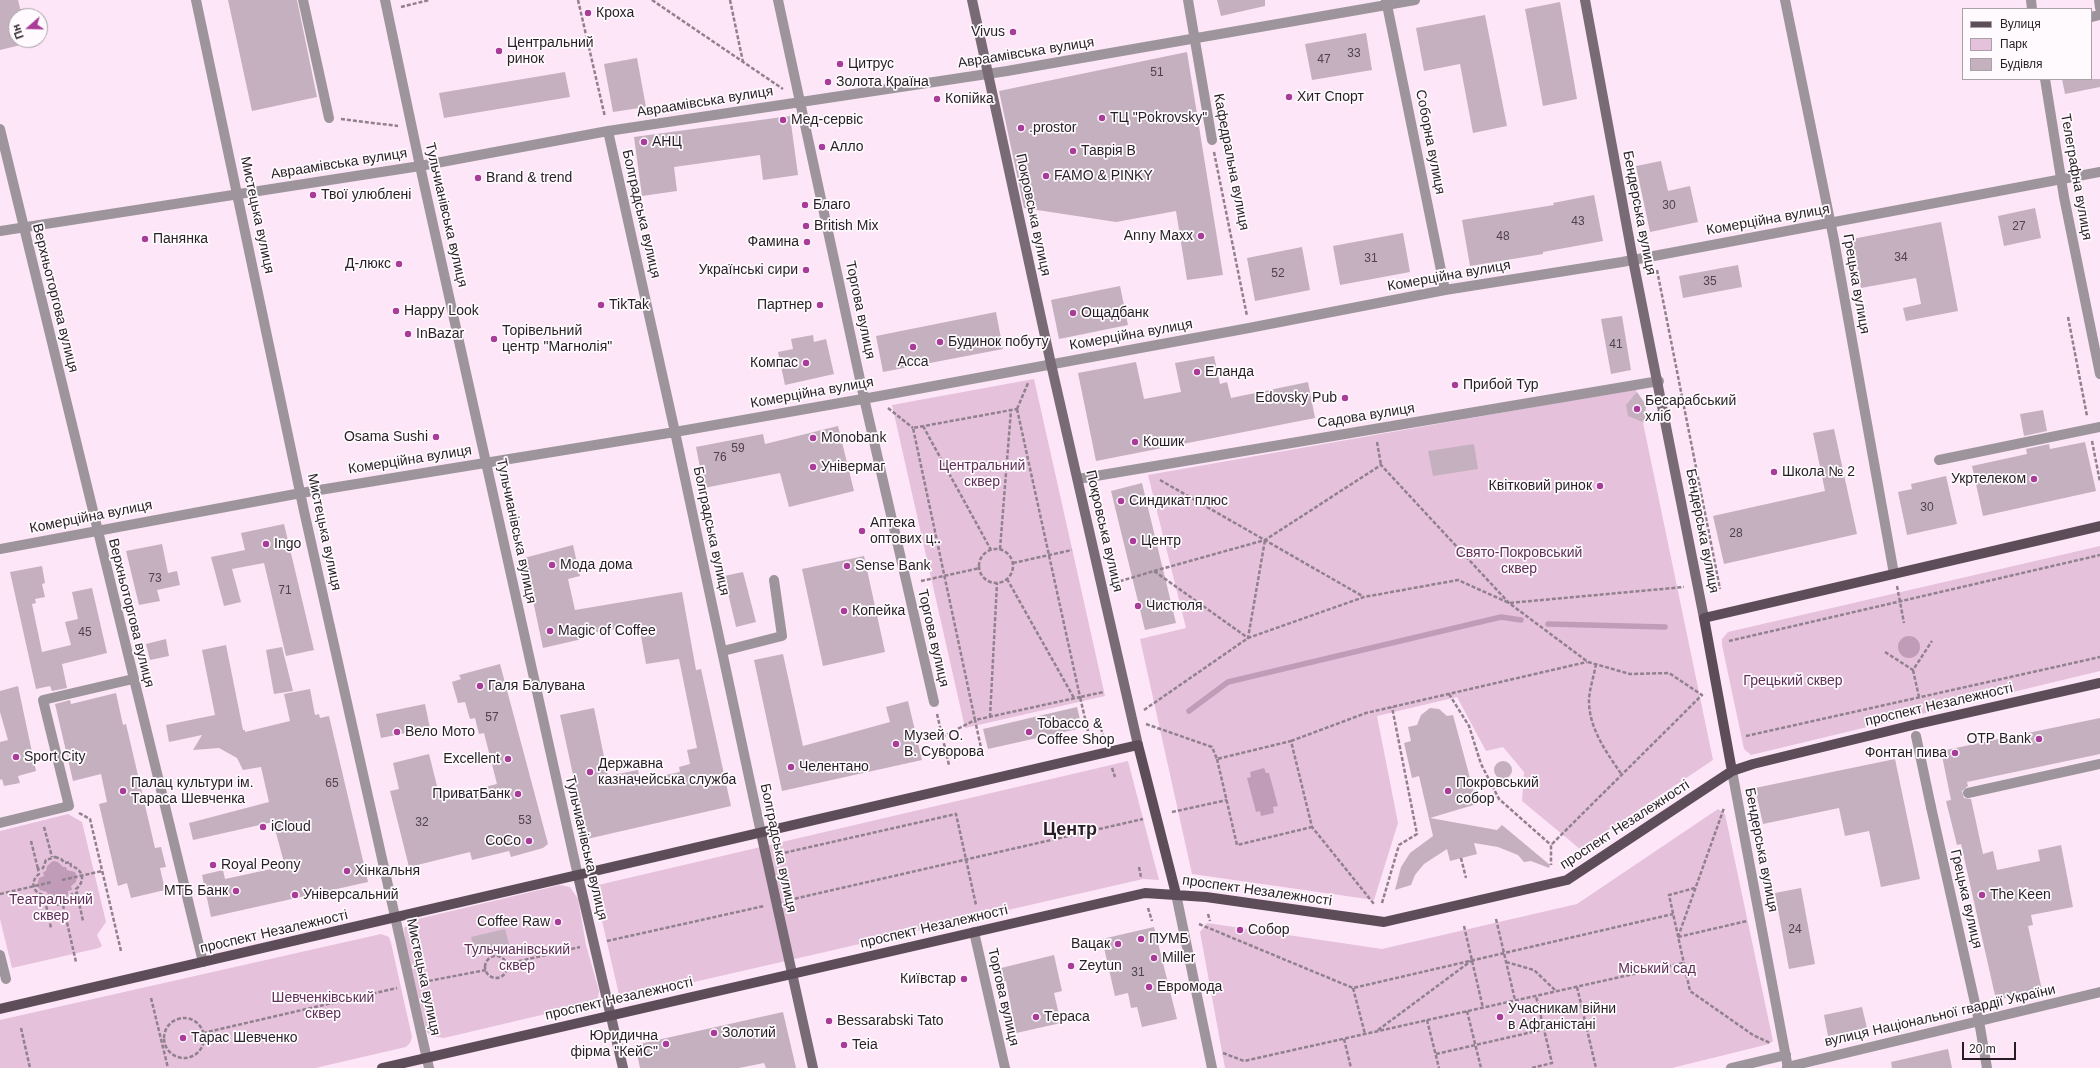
<!DOCTYPE html>
<meta charset="utf-8">
<style>
body{margin:0}
#map{position:relative;width:2100px;height:1068px;overflow:hidden;background:#fde6f7;font-family:Helvetica,sans-serif}
canvas{display:block}
.legend{position:absolute;left:1962px;top:8px;width:130px;height:72px;box-sizing:border-box;background:#fefafd;border:1px solid #a8a2a6;margin:0;padding:5px 7px;list-style:none;font-size:12px;color:#261e24}
.legend li{display:flex;align-items:center;gap:8px;height:20px}
.legend b{width:20px;border:1px solid #a8a2a6}
.north{position:absolute;left:8px;top:8px;width:40px;height:40px;box-sizing:border-box;background:#fefafd;border:1px solid #a8a2a6;border-radius:50%;rotate:250deg;font-size:11px;font-weight:700;line-height:16px;text-align:center;color:#261e24}
.north::after{content:'';display:block;margin:auto;width:14px;height:18px;background:#a93b99;clip-path:polygon(50% 0,100% 100%,50% 72%,0 100%)}
.scale{position:absolute;left:1962px;top:1042px;width:54px;height:18px;box-sizing:border-box;border:2px solid #261e24;border-top:0;padding-left:5px;font-size:12px;line-height:14px;white-space:nowrap;color:#261e24;-webkit-text-stroke:3px #fefafd;paint-order:stroke}
</style>
<div id="map">
<canvas width="2100" height="1068"></canvas>
<ul class="legend">
<li><b style="height:5px;background:#5d4d59"></b>Вулиця</li>
<li><b style="height:11px;background:#e5c1dc"></b>Парк</li>
<li><b style="height:11px;background:#c5b0c0"></b>Будівля</li>
</ul>
<div class="north">Пн</div>
<div class="scale">20 m</div>
</div>
<script>
const ctx = document.querySelector('canvas').getContext('2d');
ctx.lineJoin = 'round';
function paint(path, color) { ctx.fillStyle = color; ctx.fill(path, 'evenodd'); }
function strokePath(path, color, width, dash) { ctx.strokeStyle = color; ctx.lineWidth = width; ctx.lineCap = dash ? 'butt' : 'round'; ctx.setLineDash(dash || []); ctx.stroke(path); }
function write(font, color, halo, rows, align = 'center') {
  ctx.font = font + ' Helvetica,sans-serif'; ctx.lineWidth = 3.5; ctx.setLineDash([]); ctx.textBaseline = 'middle'; ctx.strokeStyle = halo; ctx.fillStyle = color; for (const [text, x, y, turn = 0] of rows) {
    ctx.save(); ctx.translate(x, y); ctx.rotate((+turn || 0) * Math.PI / 180); ctx.textAlign = isNaN(turn) ? turn : align; if (halo) ctx.strokeText(text, 0, 0); ctx.fillText(text, 0, 0); ctx.restore();
  }
}
paint(new Path2D(`
 M1034 379 1105 696 965 728 892 405Z
 M1636 389 1713 760 1580 849 1522 801 1524 772 1503 747 1486 751 1457 697 1377 716 1398 823 1374 900 1192 874 1140 639 1186 628 1148 475Z
 M2100 546V671L1751 755 1744 749 1722 645V639L1728 632Z
 M1128 761 1159 880 1143 879 620 999 594 886Z
 M1718 809 1725 814 1773 1041 1769 1044 1672 1068H1225L1200 932 1207 923 1382 949 1577 904Z
 M68 814 82 822 106 922 97 935 102 946 99 948 12 968 0 919V831Z
 M560 885 570 887 578 899 586 945 599 991 598 998 588 1004 444 1038 431 1036 426 1031 405 940 404 928 414 920Z
 M381 934 389 937 391 943 412 1037 410 1043 406 1047 315 1068H0V1020Z`), '#e5c1dc');
paint(new Path2D(`
 M1898 647a11 11 0 1 1 22 0a11 11 0 1 1-22 0Z
 M1264 768 1266 773H1269L1278 806 1273 807 1274 813 1261 816 1260 811 1256 812 1247 778 1251 777 1250 772Z
 M53 861 58 862 63 867H66L67 870 75 872 77 877 76 882 71 886 72 890 68 891V896L62 901H57L52 895 48 896 47 892 40 890 37 886 39 878 44 876 43 872 46 871 47 866Z`), '#c19cb9');
strokePath(new Path2D(`
 M1548 624 1665 627
 M1189 711 1228 682 1501 617 1521 620`), '#c19cb9', 5.5);
paint(new Path2D(`
 M0 0H18L22 16H16V40H28L29 43 0 50Z
 M228 0H297L317 97 252 111Z
 M1217 0H1265V6L1221 16Z
 M1560 2 1577 99 1543 106 1525 9Z
 M1485 15 1507 126 1473 133 1460 64 1424 71 1416 28Z
 M1366 33 1372 70 1312 80 1305 44Z
 M1187 52 1223 275 1187 280 1176 211 1116 222 1024 208 999 91Z
 M637 58 646 107 613 112 604 64Z
 M565 72 570 97 444 118 439 93Z
 M2062 79H2100V87L2065 94Z
 M790 116 798 175 763 180 760 155 674 167 677 191 642 196 634 137Z
 M1661 161 1668 191 1690 186 1698 222 1650 232 1636 166Z
 M1594 195 1603 241 1543 252V254L1470 266 1462 220 1554 205 1553 203Z
 M2035 208 2041 238 2004 246 1998 216Z
 M1941 222 1958 311 1906 321 1903 308 1921 304 1916 278 1861 288 1852 239Z
 M1403 233 1410 272 1340 285 1333 246Z
 M1302 247 1310 290 1255 301 1247 258Z
 M1738 265 1742 287 1683 298 1679 276Z
 M1120 286 1128 325 1059 339 1051 300Z
 M996 312 1003 349 883 372 876 336Z
 M1622 316 1631 370 1611 374 1601 319Z
 M813 335 814 342 826 339 834 374 785 385 778 352 793 349 791 339Z
 M1214 356 1220 384 1227 382 1231 398 1308 382 1315 418 1096 461 1078 373 1136 362 1144 399 1181 392 1175 363Z
 M1637 392 1646 405 1645 423 1628 416 1626 405Z
 M2043 410 2047 431 2024 436 2020 414Z
 M838 426 854 491 789 507 780 473 704 488 696 447 763 434 765 444Z
 M1834 429 1857 534 1724 564 1713 516 1825 491 1813 433Z
 M2085 442 2096 491 1983 516 1972 466 2027 454 2026 449 2049 444 2050 449Z
 M1474 444 1478 469 1433 476 1428 451Z
 M1946 476 1957 524 1907 535 1898 492 1912 489 1911 484Z
 M1142 483 1176 623 1145 630 1111 491Z
 M284 524 314 650 286 656 264 563 232 569 241 602 224 606 211 557 245 550 241 533Z
 M162 544 168 573 177 571 180 585 157 590 160 601 139 605 126 551Z
 M573 545 580 576 568 579 575 610 682 592 696 670 701 669 731 806 587 839 560 715 594 708 608 776 638 770 640 780 680 772 679 767 690 764 687 750 697 748 679 659 646 664 639 625 581 635 582 639 543 648 524 558Z
 M864 556 885 652 823 666 802 569Z
 M42 566 45 583 42 584 45 597 35 599 36 603 32 604 42 652 71 645 65 622 78 619 72 592 92 588 107 653 62 664 67 688 52 691 50 686 36 689 10 572Z
 M743 572 756 622 736 627 724 576Z
 M166 639 169 656 150 660 146 644Z
 M226 645 243 730H245V732L290 721 284 694 310 689 315 715 319 714 320 718 329 716 368 882 211 917 202 875 223 870 225 879 285 866 273 822 193 840 189 823 269 802 261 767 243 770 237 758 219 748 193 750 202 735 169 742 166 725 215 715 202 650Z
 M282 647 293 691 274 694 266 650Z
 M783 654 803 746 890 722 886 707 908 701 922 760 782 791 754 660Z
 M500 664 548 844 543 848 511 857 509 851 472 860 470 852 409 867 390 791 399 789 393 763 429 754 440 798 497 784 484 733 479 734 475 718 470 719 465 702 458 703 452 682 461 679 459 675Z
 M18 686 36 771 18 776 20 783 4 786 2 779 0 780V742L8 740 0 712V691Z
 M116 693 123 725 126 724 155 848 161 847 166 867 160 868 165 890 131 898 127 883 118 886 99 804 107 802 101 774 73 781 55 704 70 700 71 704Z
 M425 704 430 728 381 738 376 714Z
 M1077 707 1082 728 988 749 983 729Z
 M1430 708 1439 709 1447 716 1453 715 1477 804 1430 818 1497 830 1502 825 1550 865 1549 868 1531 861 1524 862 1518 855 1498 847 1474 843 1477 854 1450 861 1447 849 1424 864 1415 875 1411 885 1395 890 1401 867 1410 853 1433 836 1419 776 1412 778 1404 743 1411 741 1408 727 1417 725 1421 715Z
 M2100 718V754L1967 782 1968 786 1962 791 1964 798 1971 799 1983 854 1993 851 1997 870 2040 861 2038 850 2061 845 2073 907 2031 915 2033 925 2028 926 2042 990 1996 1000 1961 844 1957 845 1946 801 1951 800 1941 751Z
 M1895 759 1920 879 1881 887 1869 831 1845 836 1839 808 1763 824 1755 788Z
 M1494 770a9 9 0 1 1 18 0a9 9 0 1 1-18 0Z
 M1801 888 1815 964 1789 969 1775 893Z
 M1154 927 1177 1019 1142 1027 1137 1007 1131 1008 1128 993 1115 996 1102 939Z
 M505 929 510 948 475 956 471 937Z
 M1054 955 1062 991 1054 993 1061 1023 1016 1033 1006 981 1000 982 997 969Z
 M1862 1007 1867 1028 1828 1036 1824 1015Z
 M783 1012 796 1068H766L764 1063 739 1068H640L635 1045Z
 M1948 1049 1952 1068H1892L1891 1062Z`), '#c5b0c0');
strokePath(new Path2D(`
 M578 0 605 117
 M652 0 783 89
 M730 0 743 62
 M401 7 429 0
 M341 119 398 126
 M1214 152 1247 316
 M1657 270 1720 589
 M2068 317 2087 416
 M888 408 913 428
 M1017 409 1080 697 975 720 913 428Z
 M1017 409 1028 383
 M923 426 991 550
 M2092 441 2100 482
 M1377 442 1381 465
 M1160 480 1364 597
 M1000 549 1011 410
 M979 566a17 17 0 1 1 34 0a17 17 0 1 1-34 0Z
 M1013 563 1072 550
 M1154 571 1265 540 1381 465 1509 603 1588 662 1630 674 1669 673 1702 695 1551 845V865
 M1007 579 1074 698
 M921 581 980 568
 M1114 583 1154 571 1248 638 1265 540
 M1897 586 1904 623
 M1729 641 2100 555
 M1885 652 1913 670 1932 641
 M1596 664C1594 676 1589 690 1589 701 1589 729 1607 753 1622 775
 M1913 670 1919 697
 M1449 694 1469 726 1481 764 1499 799 1551 845
 M1144 710 1248 638 1364 597 1458 580 1509 603 1684 587
 M937 714 949 765
 M990 717 997 583
 M1146 724 1212 747 1217 759 1291 741 1312 827 1374 904
 M1101 728 1103 736
 M1088 731 1080 697 1104 692
 M1746 736 2100 657
 M942 737 975 720 983 757
 M1291 741 1366 713 1587 662
 M1217 759 1237 845 1312 827
 M1112 768 1115 777
 M1172 812 1227 800
 M79 813 90 819 121 951
 M44 827 52 857
 M31 841 38 869
 M779 854 956 814 976 905
 M55 857 61 859 65 863 70 862 71 866C83 869 86 881 76 889L77 893 72 894 70 900C64 906 55 907 50 899L45 900 44 895C32 893 30 881 39 874L38 869 43 868 46 860Z
 M1461 858 1466 878
 M1139 867 1141 877
 M62 880 102 871
 M1695 888 1669 895 1690 991 1753 1035 1770 1043
 M77 893 83 921
 M0 894 52 882
 M45 900 51 928
 M789 900 1143 819
 M1382 903 1399 845 1417 834 1392 707
 M63 905 76 962
 M1148 908 1152 921
 M1208 914 1210 921
 M1496 919 1515 1000
 M1199 924 1353 988 1673 914
 M1464 926 1483 1008
 M1678 937 1724 808
 M1678 937 1747 921
 M607 941 764 906
 M485 967a11 11 0 1 1 22 0a11 11 0 1 1-22 0Z
 M1506 962 1534 970 1556 991
 M507 964 580 947
 M423 982 486 970
 M1577 987 1596 1068
 M1353 988 1365 1034
 M151 998 168 1068
 M1467 1011 1481 1068
 M164 1038a20 20 0 1 1 40 0a20 20 0 1 1-40 0Z
 M1427 1020 1439 1068
 M21 1028 30 1068
 M1378 1030 1471 961
 M203 1033 397 988
 M1344 1039 1351 1068
 M1223 1053 1244 1061 1683 963
 M1436 1054 1585 1020
 M1532 1068 1552 1063 1536 996`), '#90818d', 2.5, [4, 2]);
strokePath(new Path2D(`
 M303 0 329 118
 M385 0 420 166
 M2099 0 2100 8
 M2091 17 2100 15
 M1939 460 2100 427
 M1078 479 1659 381
 M723 651 782 636 774 580
 M1968 793 2100 764
 M0 823 69 806 43 700 133 679`), '#9e959c', 10);
strokePath(new Path2D(`
 M1916 736 1931 807
 M0 955 6 979`), '#9e959c', 10);
strokePath(new Path2D(`
 M196 0 304 511 429 1068
 M778 0 864 398 934 702
 M1188 0 1212 140
 M1386 0 1445 290
 M1785 0 1834 240 1894 574
 M0 129 203 962
 M608 131 675 432 761 833
 M420 166 578 876
 M0 231 420 166 608 131 1007 71 1415 0
 M0 549 301 493 675 432 874 397 1249 328 1445 290 1622 262 2100 172
 M1931 807 1979 1021 1987 1068
 M974 932 1005 1068
 M1787 1067 2100 992
 M1731 1068 1786 1055`), '#9e959c', 10);
strokePath(new Path2D(`
 M2031 0 2032 9
 M2045 79 2064 197 2100 374
 M1732 771 1788 1068
 M1176 894 1212 1068`), '#9e959c', 10);
strokePath(new Path2D(`
 M972 0 1051 364 1138 745
 M1585 0 1633 260 1704 618
 M761 833 813 1068
 M578 876 623 1068`), '#786b75', 10);
strokePath(new Path2D(`
 M1732 771 1704 618 2100 526
 M0 1009 1138 745 1176 894
 M382 1068 1145 893 1206 897 1384 922 1567 880 1732 771 1753 764 1913 725 2100 683`), '#5d4d59', 10);
for (const [x, y, r, color] of [
 [588,13,4,"#a93b99"],
 [1013,32,4,"#a93b99"],
 [499,51,4,"#a93b99"],
 [840,64,4,"#a93b99"],
 [828,82,4,"#a93b99"],
 [1289,97,4,"#a93b99"],
 [937,99,4,"#a93b99"],
 [1102,118,4,"#a93b99"],
 [783,120,4,"#a93b99"],
 [1021,128,4,"#a93b99"],
 [644,142,4,"#a93b99"],
 [822,147,4,"#a93b99"],
 [1073,151,4,"#a93b99"],
 [1046,176,4,"#a93b99"],
 [478,178,4,"#a93b99"],
 [313,195,4,"#a93b99"],
 [805,205,4,"#a93b99"],
 [806,226,4,"#a93b99"],
 [1201,236,4,"#a93b99"],
 [145,239,4,"#a93b99"],
 [807,242,4,"#a93b99"],
 [399,264,4,"#a93b99"],
 [806,270,4,"#a93b99"],
 [601,305,4,"#a93b99"],
 [820,305,4,"#a93b99"],
 [396,311,4,"#a93b99"],
 [1073,313,4,"#a93b99"],
 [408,334,4,"#a93b99"],
 [494,339,4,"#a93b99"],
 [940,342,4,"#a93b99"],
 [913,347,4,"#a93b99"],
 [806,363,4,"#a93b99"],
 [1197,372,4,"#a93b99"],
 [1455,385,4,"#a93b99"],
 [1345,398,4,"#a93b99"],
 [1637,409,4,"#a93b99"],
 [436,437,4,"#a93b99"],
 [813,438,4,"#a93b99"],
 [1135,442,4,"#a93b99"],
 [813,467,4,"#a93b99"],
 [1774,472,4,"#a93b99"],
 [2034,479,4,"#a93b99"],
 [1600,486,4,"#a93b99"],
 [1121,501,4,"#a93b99"],
 [862,531,4,"#a93b99"],
 [1133,541,4,"#a93b99"],
 [266,544,4,"#a93b99"],
 [552,565,4,"#a93b99"],
 [847,566,4,"#a93b99"],
 [1138,606,4,"#a93b99"],
 [844,611,4,"#a93b99"],
 [550,631,4,"#a93b99"],
 [480,686,4,"#a93b99"],
 [397,732,4,"#a93b99"],
 [1029,732,4,"#a93b99"],
 [2039,739,4,"#a93b99"],
 [896,744,4,"#a93b99"],
 [1955,753,4,"#a93b99"],
 [16,757,4,"#a93b99"],
 [508,759,4,"#a93b99"],
 [791,767,4,"#a93b99"],
 [590,772,4,"#a93b99"],
 [123,791,4,"#a93b99"],
 [1448,791,4,"#a93b99"],
 [518,794,4,"#a93b99"],
 [263,827,4,"#a93b99"],
 [529,841,4,"#a93b99"],
 [213,865,4,"#a93b99"],
 [347,871,4,"#a93b99"],
 [236,891,4,"#a93b99"],
 [295,895,4,"#a93b99"],
 [1982,895,4,"#a93b99"],
 [558,922,4,"#a93b99"],
 [1240,930,4,"#a93b99"],
 [1141,939,4,"#a93b99"],
 [1118,944,4,"#a93b99"],
 [1154,958,4,"#a93b99"],
 [1071,966,4,"#a93b99"],
 [964,979,4,"#a93b99"],
 [1149,987,4,"#a93b99"],
 [1036,1017,4,"#a93b99"],
 [1500,1017,4,"#a93b99"],
 [829,1021,4,"#a93b99"],
 [714,1033,4,"#a93b99"],
 [183,1038,4,"#a93b99"],
 [666,1044,4,"#a93b99"],
 [844,1045,4,"#a93b99"]
]) { const dot = new Path2D(); dot.arc(x, y, r, 0, 2 * Math.PI); ctx.fillStyle = color; ctx.fill(dot); strokePath(dot, '#fefafd', 1.5); }
write('12px', '#4e424b', null, [
 ["33",1354,54],
 ["47",1324,60],
 ["51",1157,73],
 ["30",1669,206],
 ["43",1578,222],
 ["27",2019,227],
 ["48",1503,237],
 ["34",1901,258],
 ["31",1371,259],
 ["52",1278,274],
 ["35",1710,282],
 ["41",1616,345],
 ["59",738,449],
 ["76",720,458],
 ["30",1927,508],
 ["28",1736,534],
 ["73",155,579],
 ["71",285,591],
 ["45",85,633],
 ["57",492,718],
 ["65",332,784],
 ["53",525,821],
 ["32",422,823],
 ["24",1795,930],
 ["31",1138,973]
]);
write('14px', '#261e24', '#fefafd', [
 ["Кроха",596,13],
 ["Vivus",1005,32,"right"],
 ["Центральний",507,43],
 ["ринок",507,59],
 ["Цитрус",848,64],
 ["Золота Країна",836,82],
 ["Хит Спорт",1297,97],
 ["Копійка",945,99],
 ["ТЦ \"Pokrovsky\"",1110,118],
 ["Мед-сервіс",791,120],
 [".prostor",1029,128],
 ["АНЦ",652,142],
 ["Алло",830,147],
 ["Таврія В",1081,151],
 ["FAMO & PINKY",1054,176],
 ["Brand & trend",486,178],
 ["Твої улюблені",321,195],
 ["Благо",813,205],
 ["British Mix",814,226],
 ["Anny Maxx",1193,236,"right"],
 ["Панянка",153,239],
 ["Фамина",799,242,"right"],
 ["Д-люкс",391,264,"right"],
 ["Українські сири",798,270,"right"],
 ["TikTak",609,305],
 ["Партнер",812,305,"right"],
 ["Happy Look",404,311],
 ["Ощадбанк",1081,313],
 ["Торівeльний",502,331],
 ["центр \"Магнолія\"",502,347],
 ["InBazar",416,334],
 ["Будинок побуту",948,342],
 ["Acca",913,362,"center"],
 ["Компас",798,363,"right"],
 ["Еланда",1205,372],
 ["Прибой Тур",1463,385],
 ["Edovsky Pub",1337,398,"right"],
 ["Бесарабський",1645,401],
 ["хліб",1645,417],
 ["Osama Sushi",428,437,"right"],
 ["Monobank",821,438],
 ["Кошик",1143,442],
 ["Універмаг",821,467],
 ["Школа № 2",1782,472],
 ["Укртелеком",2026,479,"right"],
 ["Квітковий ринок",1592,486,"right"],
 ["Синдикат плюс",1129,501],
 ["Аптека",870,523],
 ["оптових ц‥",870,539],
 ["Центр",1141,541],
 ["Ingo",274,544],
 ["Мода дома",560,565],
 ["Sense Bank",855,566],
 ["Чистюля",1146,606],
 ["Копейка",852,611],
 ["Magic of Coffee",558,631],
 ["Галя Балувана",488,686],
 ["Tobacco &",1037,724],
 ["Coffee Shop",1037,740],
 ["Вело Мото",405,732],
 ["Музей О.",904,736],
 ["В. Суворова",904,752],
 ["OTP Bank",2031,739,"right"],
 ["Фонтан пива",1947,753,"right"],
 ["Sport City",24,757],
 ["Excellent",500,759,"right"],
 ["Державна",598,764],
 ["казначейська служба",598,780],
 ["Челентано",799,767],
 ["Палац культури ім.",131,783],
 ["Тараса Шевченкa",131,799],
 ["Покровський",1456,783],
 ["собор",1456,799],
 ["ПриватБанк",510,794,"right"],
 ["iCloud",271,827],
 ["CoCo",521,841,"right"],
 ["Royal Peony",221,865],
 ["Хінкальня",355,871],
 ["МТБ Банк",228,891,"right"],
 ["Універсальний",303,895],
 ["The Keen",1990,895],
 ["Coffee Raw",550,922,"right"],
 ["Собор",1248,930],
 ["ПУМБ",1149,939],
 ["Вацак",1110,944,"right"],
 ["Miller",1162,958],
 ["Zeytun",1079,966],
 ["Київстар",956,979,"right"],
 ["Евромода",1157,987],
 ["Учасникам війни",1508,1009],
 ["в Афганістані",1508,1025],
 ["Тераса",1044,1017],
 ["Bessarabski Tato",837,1021],
 ["Золотий",722,1033],
 ["Юридична",658,1036,"right"],
 ["фірма \"КейС\"",658,1052,"right"],
 ["Тарас Шевченко",191,1038],
 ["Teia",852,1045]
], 'left');
write('14px', '#261e24', '#fefafd', [
 ["Авраамівська вулиця",1026,53,-9],
 ["Авраамівська вулиця",705,102,-9],
 ["Соборна вулиця",1430,142,79],
 ["Кафедральна вулиця",1231,162,79],
 ["Авраамівська вулиця",339,164,-9],
 ["Телеграфна вулиця",2076,177,80],
 ["Бендерська вулиця",1639,213,79],
 ["Болградська вулиця",641,214,77],
 ["Мистецька вулиця",257,215,78],
 ["Тульчианівська вулиця",446,215,77],
 ["Покровська вулиця",1033,215,78],
 ["Комерційна вулиця",1768,220,-10],
 ["Комерційна вулиця",1449,276,-10],
 ["Грецька вулиця",1856,284,80],
 ["Верхньоторгова вулиця",55,298,76],
 ["Торгова вулиця",860,310,78],
 ["Комерційна вулиця",1131,335,-10],
 ["Комерційна вулиця",812,393,-10],
 ["Садова вулиця",1366,416,-9],
 ["Комерційна вулиця",410,460,-9],
 ["Комерційна вулиця",91,517,-11],
 ["Тульчианівська вулиця",516,531,78],
 ["Болградська вулиця",711,531,78],
 ["Покровська вулиця",1104,531,77],
 ["Бендерська вулиця",1702,531,79],
 ["Мистецька вулиця",324,532,78],
 ["Верхньоторгова вулиця",131,613,76],
 ["Торгова вулиця",933,638,77],
 ["проспект Незалежності",1939,705,-13],
 ["проспект Незалежності",1625,825,-33],
 ["Тульчианівська вулиця",586,848,77],
 ["Болградська вулиця",778,848,78],
 ["Бендерська вулиця",1761,850,79],
 ["проспект Незалежності",1257,891,8],
 ["Грецька вулиця",1966,899,77],
 ["проспект Незалежності",934,927,-13],
 ["проспект Незалежності",274,932,-13],
 ["Мистецька вулиця",423,977,78],
 ["Торгова вулиця",1003,997,77],
 ["проспект Незалежності",619,999,-13],
 ["вулиця Національної гвардії України",1940,1016,-13]
]);
write('14px', '#5f2f57', '#fefafd', [
 ["Центральний",982,466],
 ["сквер",982,482],
 ["Свято-Покровський",1519,553],
 ["сквер",1519,569],
 ["Грецький сквер",1793,681],
 ["Театральний",51,900],
 ["сквер",51,916],
 ["Тульчианівський",517,950],
 ["сквер",517,966],
 ["Міський сад",1657,969],
 ["Шевченківський",323,998],
 ["сквер",323,1014]
]);
write('bold 18px', '#261e24', '#fefafd', [
 ["Центр",1070,830]
]);
</script>
